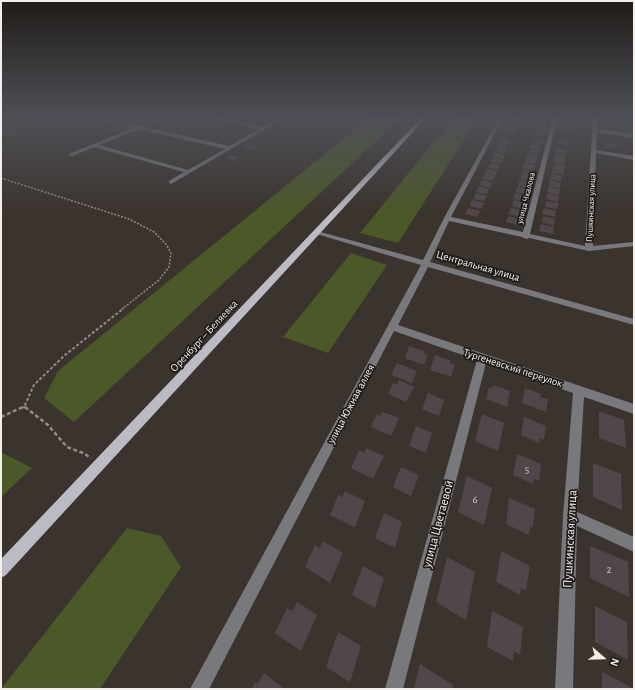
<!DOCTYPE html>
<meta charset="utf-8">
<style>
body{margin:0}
#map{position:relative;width:635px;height:690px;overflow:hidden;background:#3b332d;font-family:"Alegreya Sans",sans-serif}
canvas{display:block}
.frame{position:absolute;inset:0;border:2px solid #f4efeb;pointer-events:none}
.north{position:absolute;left:583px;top:638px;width:40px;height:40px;-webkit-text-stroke:3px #1f1b19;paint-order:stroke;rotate:110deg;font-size:11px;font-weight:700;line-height:16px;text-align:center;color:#f4efeb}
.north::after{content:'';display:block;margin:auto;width:14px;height:18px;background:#f4efeb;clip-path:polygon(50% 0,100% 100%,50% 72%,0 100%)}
</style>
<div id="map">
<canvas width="635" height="690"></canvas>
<div class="frame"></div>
<div class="north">N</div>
</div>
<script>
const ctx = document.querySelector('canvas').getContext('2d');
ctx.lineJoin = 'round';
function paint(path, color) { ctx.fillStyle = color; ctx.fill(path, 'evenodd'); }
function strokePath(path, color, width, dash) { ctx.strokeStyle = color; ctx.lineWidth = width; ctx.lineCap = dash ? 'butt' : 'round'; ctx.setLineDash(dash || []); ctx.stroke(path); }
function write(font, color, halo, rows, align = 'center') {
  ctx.font = font + ' "Alegreya Sans",sans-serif'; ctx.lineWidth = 3.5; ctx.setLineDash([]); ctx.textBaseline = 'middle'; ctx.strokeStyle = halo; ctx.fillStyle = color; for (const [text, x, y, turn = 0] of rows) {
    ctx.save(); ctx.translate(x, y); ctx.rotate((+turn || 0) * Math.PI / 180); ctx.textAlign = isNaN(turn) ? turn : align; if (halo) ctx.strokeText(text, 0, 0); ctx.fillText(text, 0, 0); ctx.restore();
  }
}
paint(new Path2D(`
 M369 118H401L74 422 44 398 58 371Z
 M453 118H478L398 243 360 233Z
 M351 253 387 265 328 353 283 337Z
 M1 452 32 468 1 497Z
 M127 528 161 536 181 567 100 689H1Z`), '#4b5827');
paint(new Path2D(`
 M512 118H520L518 123 509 122Z
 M540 118H549L547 124 538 123Z
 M94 121 99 122 88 126 79 125Z
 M538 123 547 125 544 136 535 134Z
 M563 124 572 125 570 132 561 130Z
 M115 126 123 128 117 132 108 130Z
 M507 127 516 128 513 135 504 134Z
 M12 131 18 132 6 136 2 134Z
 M501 139 510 141 509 144 499 143Z
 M534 139 543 141 542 145 532 143Z
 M559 140 569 141 568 145 558 143Z
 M604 142 617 144V149L604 147Z
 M499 144 508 145 507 149 497 147Z
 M532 144 541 146 540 150 530 148Z
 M249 145 257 147 252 150 243 147Z
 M498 148 507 150 505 154 496 152Z
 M557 148 567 150 566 154 556 152Z
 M530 149 540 150 538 154 528 153Z
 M495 153 505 155 503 159 493 157Z
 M556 153 566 155 564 164 554 162Z
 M528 154 538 155 537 160 527 158Z
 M232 155 240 157 235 161 225 158Z
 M493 158 503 160 501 164 491 162Z
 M527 158 537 160 535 164 525 162Z
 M490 163 500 165 498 170 488 168Z
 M525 163 535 165 534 170 523 168Z
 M554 163 565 165 564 170 553 168Z
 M553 168 564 170 563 175 552 173Z
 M487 169 498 171 495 176 485 174Z
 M523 169 534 171 531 181 520 179Z
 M485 174 495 176 493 181 482 179Z
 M551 174 562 176 561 181 550 179Z
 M482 180 493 183 490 188 480 185Z
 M520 180 531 183 529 188 518 186Z
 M550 180 561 183 560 188 549 186Z
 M479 186 489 189 487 194 476 192Z
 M517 187 529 189 527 195 515 192Z
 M549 187 560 189 559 195 547 192Z
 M476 193 487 196 484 201 473 199Z
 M515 193 527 196 525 202 513 199Z
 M548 193 559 196 558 202 546 199Z
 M472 200 484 203 481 209 469 206Z
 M514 200 525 203 524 209 512 206Z
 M546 201 559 203 557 209 545 207Z
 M468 208 480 211 477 217 465 214Z
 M511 208 523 210 521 217 508 214Z
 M544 208 556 211 555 217 542 214Z
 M508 216 521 219 518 225 506 222Z
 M543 216 555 219 554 226 541 222Z
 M541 224 554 227 553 234 539 231Z
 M409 346 424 351 423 353 428 355 424 365 405 358Z
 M435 355 451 361 450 363 455 365 451 377 430 370Z
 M397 363 417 371 412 383 391 375Z
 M399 380 414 387 406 402 388 394 393 383 397 385Z
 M493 385 510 391 507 407 486 399 489 387 492 389Z
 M525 388 541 394 540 397 548 399 546 412 522 403Z
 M428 393 444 400 439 416 422 409Z
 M599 411 624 420 626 448 599 438Z
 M382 412 399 418 391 436 371 427 377 414 380 416Z
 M482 414 504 423 498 451 475 441Z
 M524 417 546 426 544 440 540 438 539 443 521 435Z
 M416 426 432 433 426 453 409 446Z
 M366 448 384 456 373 479 351 468 359 450 364 453Z
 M517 454 541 464 539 481 534 479 533 484 513 475Z
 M593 463 621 474 622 510 593 497Z
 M401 467 419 475 411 496 393 487Z
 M467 476 492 488 484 525 458 512Z
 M345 491 365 501 355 527 330 515 338 495 342 497Z
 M509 498 535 509 533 528 530 526 529 535 506 524Z
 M384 513 402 522 395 548 375 538Z
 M323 541 343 553 330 583 305 567 315 545 320 548Z
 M590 546 628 562 629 597 590 578Z
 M501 551 530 566 526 590 521 588 520 595 496 582Z
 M447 557 475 572 466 620 436 602Z
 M363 566 384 578 375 608 352 595Z
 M297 602 317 615 301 651 275 633 287 608 292 611Z
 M595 606 627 622 628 660 595 642Z
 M492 611 523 627 520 655 514 651 513 661 487 647Z
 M338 632 361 646 350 682 326 667Z
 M420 664 453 685 452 689H414Z
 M602 672 634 689H602Z
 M264 673 285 689H252L255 682 258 684Z`), '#51474b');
strokePath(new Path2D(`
 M1 178 129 219 154 232 166 244 171 253 169 267 159 280 122 309`), '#928c87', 1.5, [2, 1.5]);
strokePath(new Path2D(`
 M24 407 26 408
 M21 408 24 407 34 385 65 355 124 308`), '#928c87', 2, [3, 2]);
strokePath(new Path2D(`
 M25 407 48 425 67 447 83 453 91 458
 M1 417 23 407`), '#928c87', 2.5, [4, 2.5]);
paint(new Path2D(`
 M94 118C109 118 123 126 137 126 146 126 155 118 164 118L143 127 229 146 260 129 208 118H217L263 127 279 118H284L171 184 169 183V181L184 172 94 147 73 156H69V154L133 128ZM139 129 225 149 188 170 99 145Z
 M499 118H503L451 217 523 232 553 118H557L530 234 585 246 593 118H597V129L634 134V138L597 132 596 150 634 156V160L596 153 593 246 634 242V246L589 251 529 238 526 239 522 237 449 221 430 262 634 319V325L428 267 398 325 634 404V414L584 397 577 512 634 537V552L577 526 573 689H555L563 516 573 393 486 363 403 689H385L477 360 394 331 209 689H190L421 265 313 233 317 231 423 260 444 218Z
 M629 118H634V119H629Z`), '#79787d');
paint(new Path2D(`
 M421 118H426L6 575 1 578V559Z`), '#bcbbc5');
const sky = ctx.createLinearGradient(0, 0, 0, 215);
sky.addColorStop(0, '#201c19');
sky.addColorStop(0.55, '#4f5057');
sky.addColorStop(1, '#4f505700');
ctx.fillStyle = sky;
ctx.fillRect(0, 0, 635, 215);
write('9px', '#f4efeb', '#1f1b19', [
 ["улица Чкалова",526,198,-76],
 ["Пушкинская улица",591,208,-87]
]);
write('11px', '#f4efeb', '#1f1b19', [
 ["Центральная улица",478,266,16],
 ["Оренбург – Беляевка",204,336,-47],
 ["Тургеневский переулок",513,368,18],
 ["улица Южная аллея",351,404,-62]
]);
write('11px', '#cbc5c3', null, [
 ["5",527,470],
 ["6",475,500],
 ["2",609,570]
]);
write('13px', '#f4efeb', '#1f1b19', [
 ["улица Цветаевой",438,524,-75],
 ["Пушкинская улица",570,539,-87]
]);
</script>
